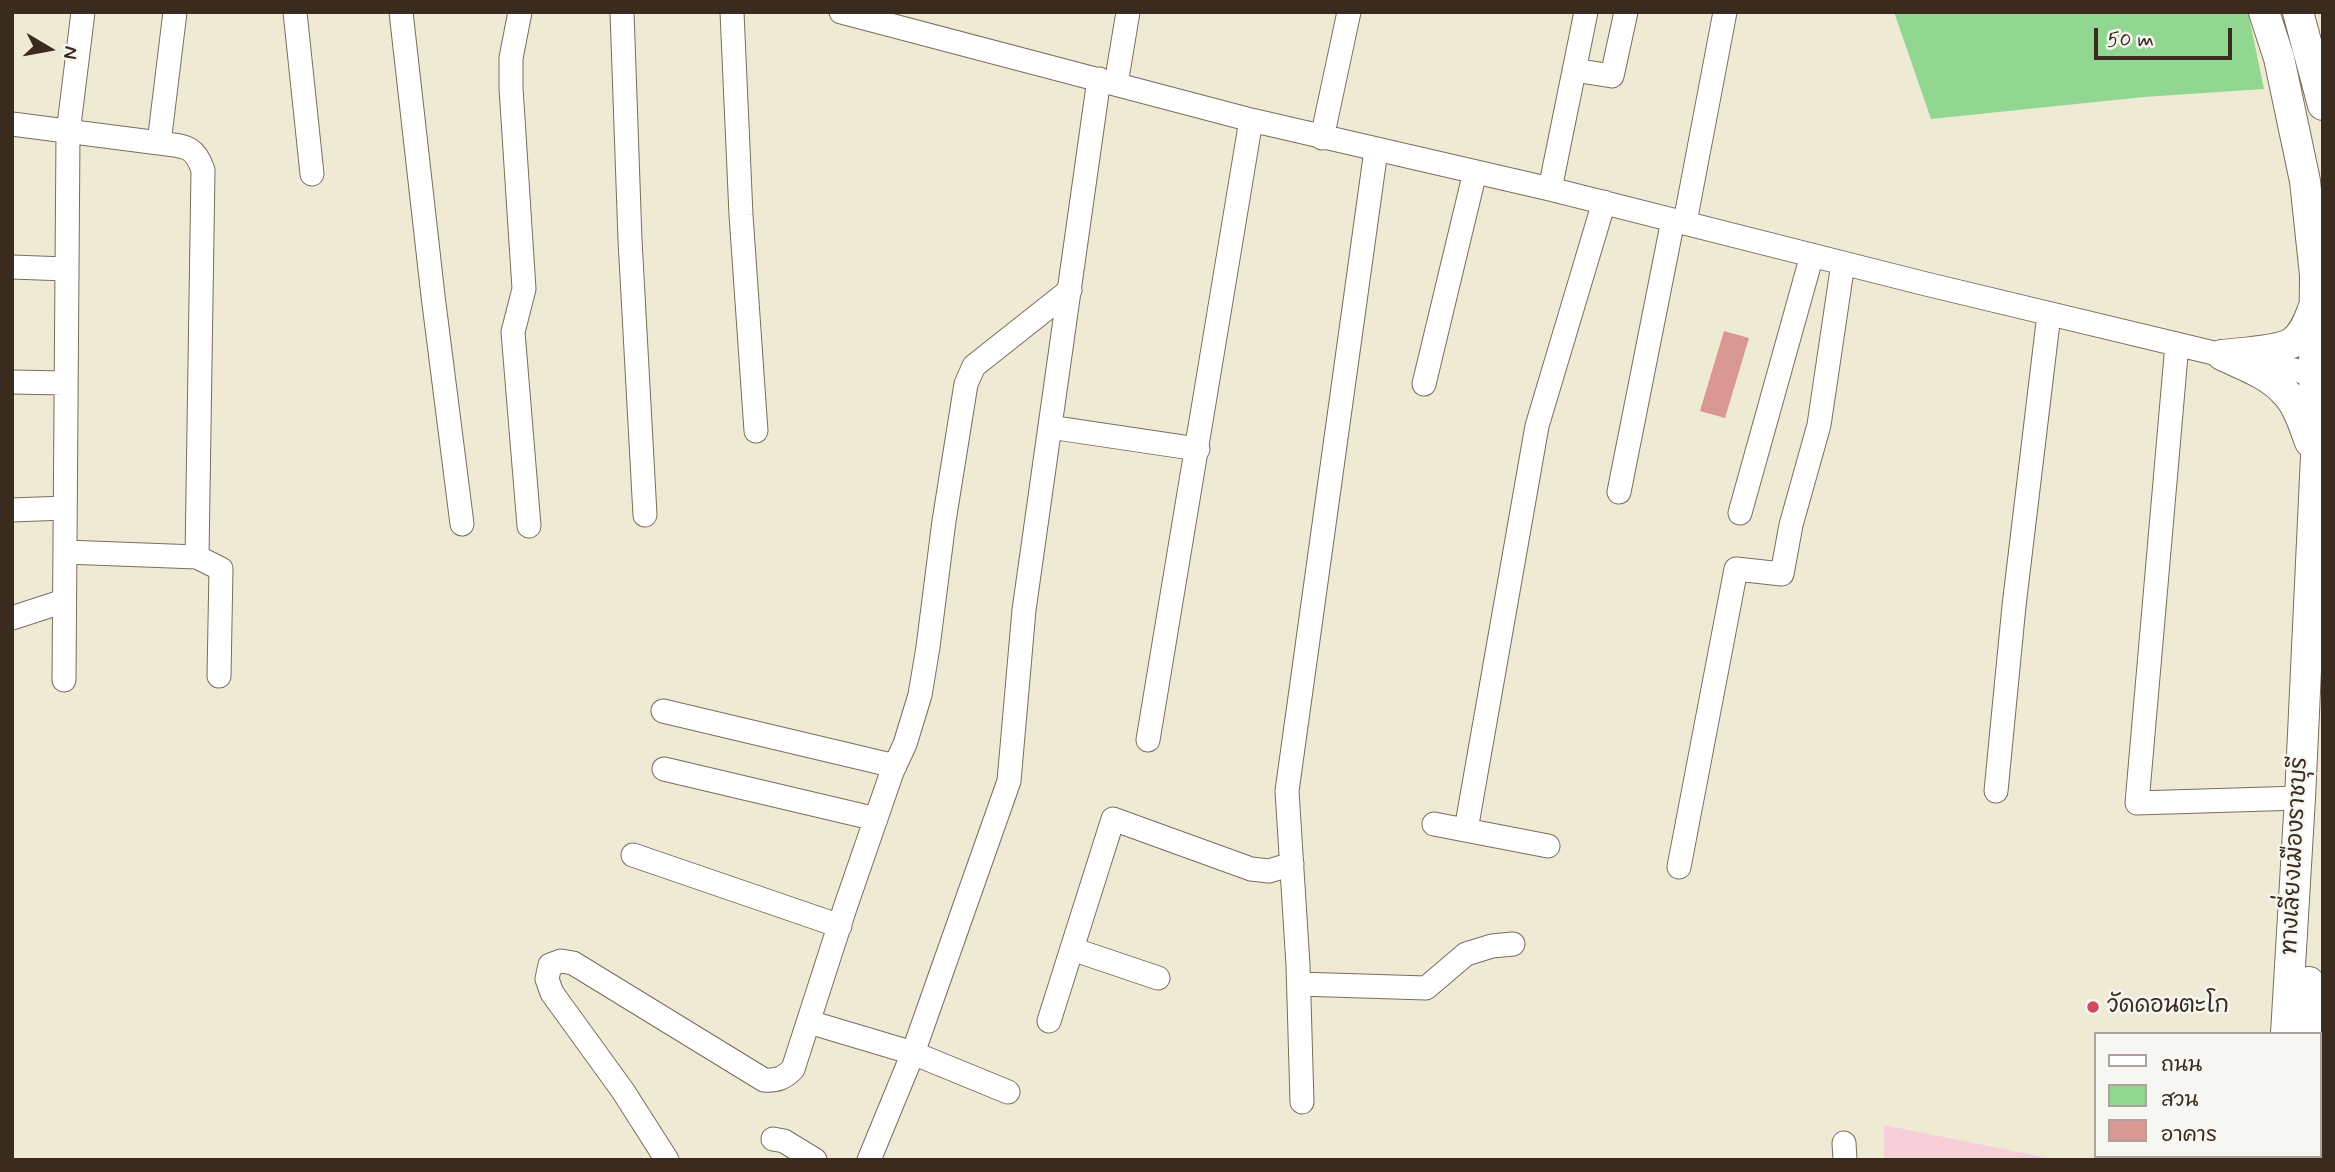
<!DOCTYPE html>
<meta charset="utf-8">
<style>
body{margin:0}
#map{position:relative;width:2335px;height:1172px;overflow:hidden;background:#efead4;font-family:Mynerve,"Playpen Sans Thai",sans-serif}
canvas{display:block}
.frame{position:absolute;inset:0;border:14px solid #3b2a1e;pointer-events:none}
.legend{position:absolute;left:2094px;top:1032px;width:228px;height:126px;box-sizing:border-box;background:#f6f6f2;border:2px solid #aba49d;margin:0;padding:9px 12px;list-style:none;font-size:21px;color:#3b2a1e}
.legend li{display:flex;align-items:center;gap:14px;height:35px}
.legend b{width:35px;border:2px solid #aba49d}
.north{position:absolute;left:14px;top:14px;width:70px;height:70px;-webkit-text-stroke:5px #f6f6f2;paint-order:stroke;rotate:100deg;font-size:19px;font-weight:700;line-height:28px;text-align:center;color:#3b2a1e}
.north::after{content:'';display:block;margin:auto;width:24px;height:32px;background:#3b2a1e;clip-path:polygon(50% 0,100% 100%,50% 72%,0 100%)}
.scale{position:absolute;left:2094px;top:28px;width:138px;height:32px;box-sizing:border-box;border:4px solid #3b2a1e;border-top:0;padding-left:9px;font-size:21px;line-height:24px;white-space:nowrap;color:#3b2a1e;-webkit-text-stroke:5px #f6f6f2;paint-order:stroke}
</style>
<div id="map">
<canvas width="2335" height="1172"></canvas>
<div class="frame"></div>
<ul class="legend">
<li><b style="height:9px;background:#fff"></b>ถนน</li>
<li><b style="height:19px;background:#92d791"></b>สวน</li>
<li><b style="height:19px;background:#d99891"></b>อาคาร</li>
</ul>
<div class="north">N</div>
<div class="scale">50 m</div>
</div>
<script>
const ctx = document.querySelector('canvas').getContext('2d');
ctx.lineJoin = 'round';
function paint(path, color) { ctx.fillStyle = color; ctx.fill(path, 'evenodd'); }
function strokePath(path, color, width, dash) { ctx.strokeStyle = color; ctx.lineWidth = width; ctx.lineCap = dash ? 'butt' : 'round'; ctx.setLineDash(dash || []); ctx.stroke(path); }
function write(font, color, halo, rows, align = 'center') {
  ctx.font = font + ' Mynerve,"Playpen Sans Thai",sans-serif'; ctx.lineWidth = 5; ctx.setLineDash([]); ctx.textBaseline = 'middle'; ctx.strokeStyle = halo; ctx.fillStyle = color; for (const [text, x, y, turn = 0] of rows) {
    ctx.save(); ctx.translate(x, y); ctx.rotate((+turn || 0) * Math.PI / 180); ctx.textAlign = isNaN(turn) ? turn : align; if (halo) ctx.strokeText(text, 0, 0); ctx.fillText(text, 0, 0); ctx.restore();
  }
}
paint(new Path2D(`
 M1884 1125 2059 1160H1884Z`), '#f6cfd9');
paint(new Path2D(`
 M1894 12H2248L2264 89 2144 97 1931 119Z`), '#92d791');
paint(new Path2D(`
 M1724 331 1749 338 1725 418 1700 411Z`), '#d99891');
const minor = new Path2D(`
 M295 12 312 174
 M401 12 433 296 462 524
 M520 12 511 58V88L524 289 513 332 529 526
 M622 12 630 240 645 515
 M732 12 741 215 756 431
 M841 12 1251 120 1550 189 1926 284 2222 355 2323 376
 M1574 70 1612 76 1626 12
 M1116 84 1128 12
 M12 124 159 143 175 12
 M1322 138 1349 12
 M1550 189 1586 12
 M1685 222 1725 12
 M12 267 66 269
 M2177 344 2137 803 2300 798
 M12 382 65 383
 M1424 384 1475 172
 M1050 427 1198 449
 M1619 492 1673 220
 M12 510 65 508
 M1740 513 1812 255
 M65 552 197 557 203 170C194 144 184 147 159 143
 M197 557 221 569 219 676
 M12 618 64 601
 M64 680 68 133 83 12
 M663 711 895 766
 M1148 740 1251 120
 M664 769 876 819
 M1996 791 2014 606 2049 314
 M1434 824 1548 846
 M1466 830 1537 426 1604 202
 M633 855 840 926
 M1679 867 1736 569 1782 574 1791 525 1819 425 1843 263
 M1072 949 1158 978
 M1299 984 1426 988 1466 954 1492 946 1513 944
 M1049 1021 1113 819 1251 869 1269 871 1292 864
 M809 1022 913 1053 1008 1092
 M1302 1102 1298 965 1287 791 1376 150
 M773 1139 784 1141 815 1160
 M1844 1143 1845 1160
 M667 1160 623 1091 552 993 547 979 550 965 561 961 573 963 764 1080C777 1081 784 1078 793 1069L845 908 892 772 905 744 920 695 928 647 944 521 966 384 974 366 1070 290
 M869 1160 913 1053 1009 781 1024 610 1099 79`);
const major = new Path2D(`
 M2264 12 2279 58 2305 181 2315 275 2314 375 2316 456 2300 798 2286 1034
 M2298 12 2323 105
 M2222 355C2243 365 2269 374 2285 392 2298 405 2304 426 2310 442
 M2222 355C2239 353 2281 351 2293 342 2304 334 2309 320 2313 309
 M2307 1034 2309 982
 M2279 1160V1156
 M2322 1160 2323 1141`);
strokePath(minor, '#7a6d5e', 25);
strokePath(major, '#7a6d5e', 32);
strokePath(minor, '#fff', 23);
strokePath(major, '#fff', 30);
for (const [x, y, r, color] of [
 [2093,1007,7,"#d1495b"]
]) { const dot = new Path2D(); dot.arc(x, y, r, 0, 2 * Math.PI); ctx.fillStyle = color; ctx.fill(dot); strokePath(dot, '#f6f6f2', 2.5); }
write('23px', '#3b2a1e', '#f6f6f2', [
 ["ทางเลี่ยงเมืองราชบุรี",2296,856,-87]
]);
write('23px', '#3b2a1e', '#f6f6f2', [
 ["วัดดอนตะโก",2107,1007]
], 'left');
</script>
